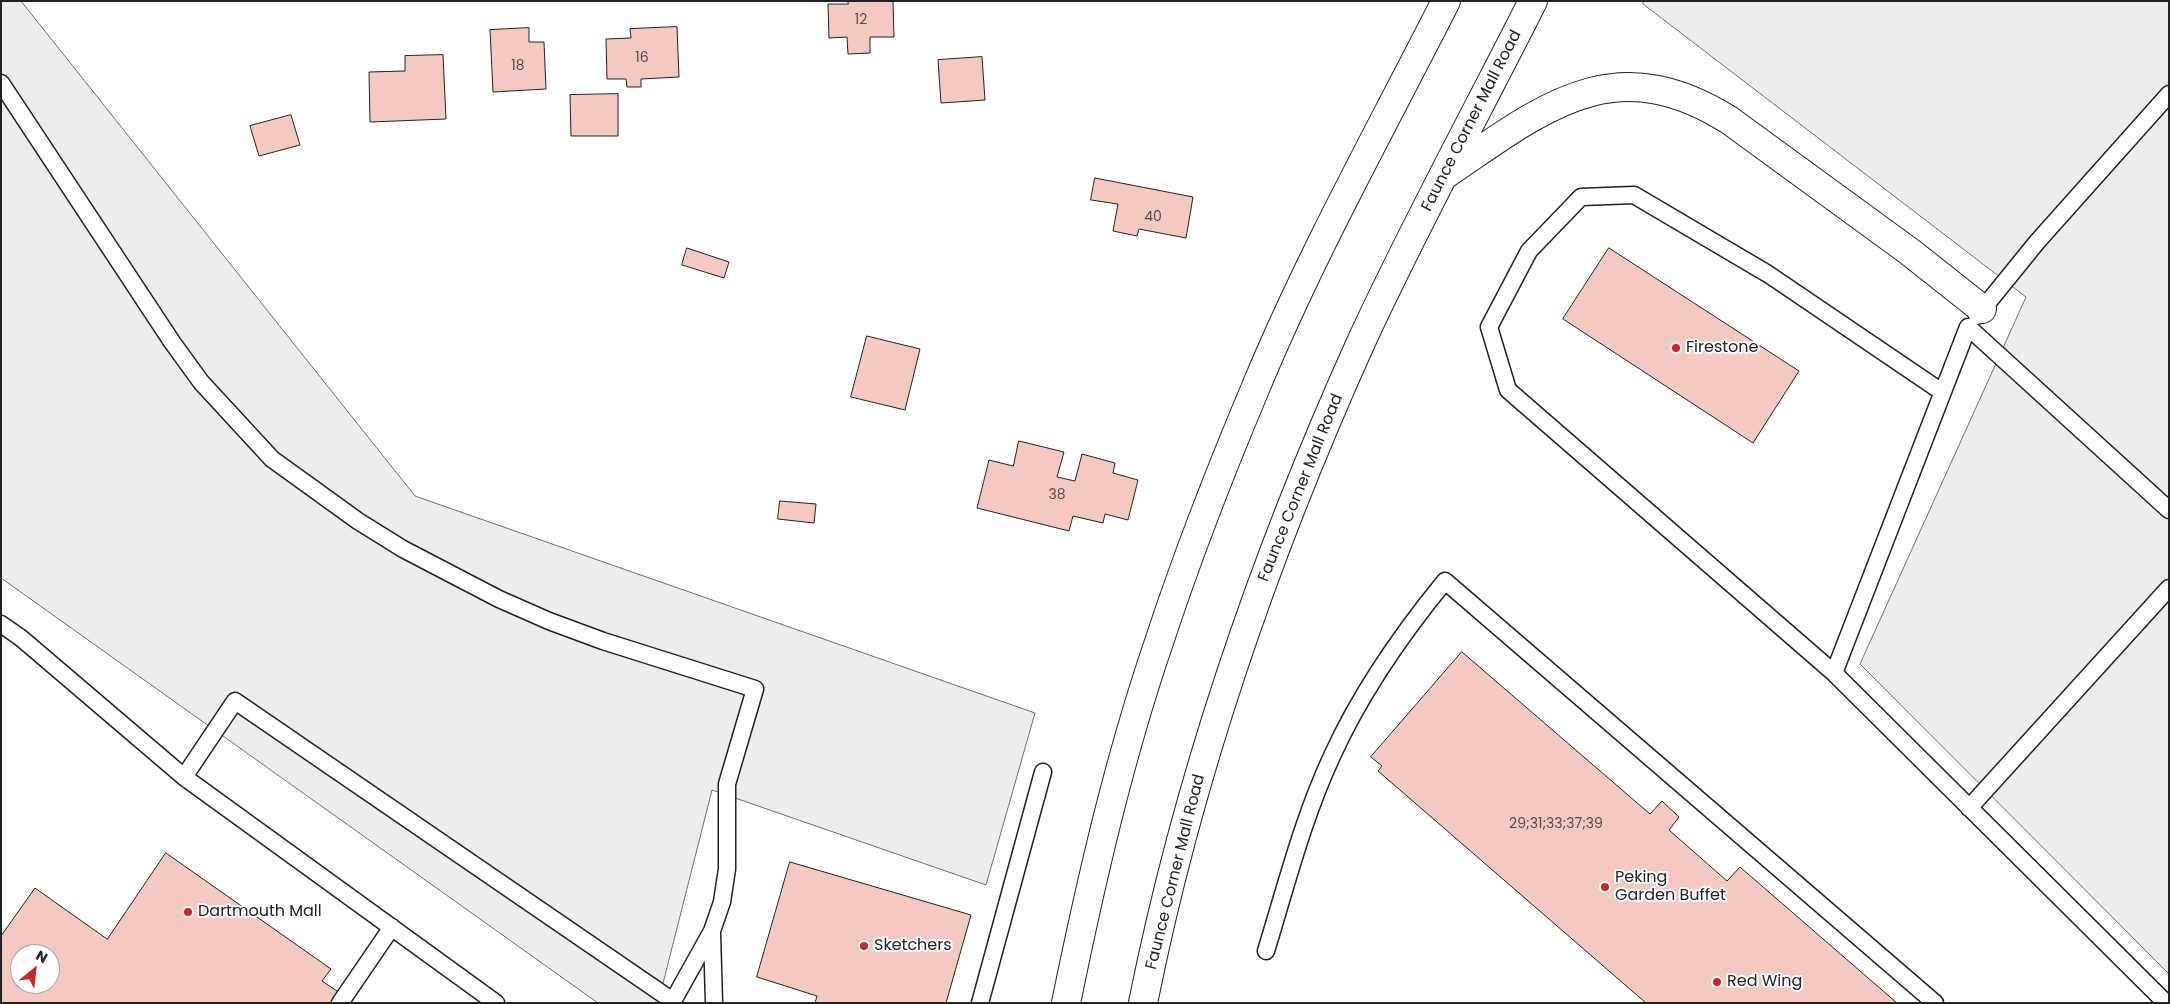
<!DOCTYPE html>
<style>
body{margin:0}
#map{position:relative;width:2170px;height:1004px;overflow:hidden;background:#fff;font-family:Poppins,sans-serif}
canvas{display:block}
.frame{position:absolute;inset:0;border:2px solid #222;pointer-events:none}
.north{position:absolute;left:10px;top:944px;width:50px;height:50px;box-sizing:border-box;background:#fff;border:1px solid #a7a7a7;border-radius:50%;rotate:29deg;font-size:14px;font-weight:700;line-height:20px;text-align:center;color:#222}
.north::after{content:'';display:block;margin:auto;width:18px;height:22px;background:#c62828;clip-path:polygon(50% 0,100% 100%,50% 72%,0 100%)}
</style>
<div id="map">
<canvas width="2170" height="1004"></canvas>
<div class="frame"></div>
<div class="north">N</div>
</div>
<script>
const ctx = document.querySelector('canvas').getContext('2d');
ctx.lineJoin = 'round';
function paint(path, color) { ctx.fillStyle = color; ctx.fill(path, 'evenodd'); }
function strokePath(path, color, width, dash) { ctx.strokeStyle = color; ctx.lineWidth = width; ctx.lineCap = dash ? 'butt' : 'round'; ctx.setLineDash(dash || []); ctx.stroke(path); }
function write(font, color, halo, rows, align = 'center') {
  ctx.font = font + ' Poppins,sans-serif'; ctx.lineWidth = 4; ctx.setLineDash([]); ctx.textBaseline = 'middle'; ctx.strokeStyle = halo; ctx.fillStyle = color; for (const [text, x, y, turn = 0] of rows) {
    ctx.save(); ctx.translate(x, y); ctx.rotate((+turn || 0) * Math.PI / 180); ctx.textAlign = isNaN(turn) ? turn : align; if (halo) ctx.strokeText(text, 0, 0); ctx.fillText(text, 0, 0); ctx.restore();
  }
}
const parking = new Path2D(`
 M1 1H21L415 496 1035 713 986 885 712 790 658 1003H598L1 578Z
 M1644 1H2169V974L1860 664 2026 297 1643 4Z`);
paint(parking, '#ededed');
strokePath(parking, '#6f6f6f', 1);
const building = new Path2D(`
 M848 1H893L894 37H870V53L848 54 847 37 829 38 828 4H848Z
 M677 27 679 77 641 79V87H627L626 79H607L606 39 631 38 630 29Z
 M529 28V42H544L546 89 493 92 490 30Z
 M443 55 446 119 370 122 369 72 405 71V56Z
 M982 57 985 100 941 103 938 60Z
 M618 94V136H571L570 95Z
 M291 115 300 145 259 156 250 126Z
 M1095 178 1193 197 1186 238 1139 229 1137 236 1113 231 1118 204 1091 200Z
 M687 248 729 262 724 278 682 265Z
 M1609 248 1799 371 1753 443 1563 319Z
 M867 336 920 349 905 410 851 397Z
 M1019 441 1064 452 1057 477 1075 481 1082 454 1115 463 1113 473 1138 480 1128 520 1105 514 1103 523 1073 516 1069 531 977 508 989 460 1013 466Z
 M780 501 816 504 814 523 778 519Z
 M1462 652 1650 814 1662 801 1679 817 1669 830 1727 881 1740 867 1897 1003H1646L1378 771 1382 766 1371 757Z
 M166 853 331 969 322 981 340 993 333 1003H1V936L35 888 107 939ZM20 954H50V984H20Z
 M790 862 971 915 946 1003H815L817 996 757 977Z`);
paint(building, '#f3c9c0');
strokePath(building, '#222', 1);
const service = new Path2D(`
 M1 83 172 342 201 382 272 459 358 521 403 549 499 599 549 621 603 641 755 689 727 784V869L722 902 712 931 673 1001 235 701 184 777
 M1977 316 2037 242 2169 94
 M1 624 21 638 184 777 496 1003
 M1834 673 1508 390 1489 327 1529 251 1581 197 1634 195 1768 274 1942 392
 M1969 808 2169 588
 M712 933 714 1003
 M1266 951C1286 886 1303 818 1332 756 1361 692 1400 636 1445 581L1935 1003
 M340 1003 392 927
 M980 1003 1043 772
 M2166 1003 1834 673 1968 327 2169 510`);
const secondary = new Path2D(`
 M1446 174C1542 109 1613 47 1729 120L1910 252 1982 309
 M1066 1003C1091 881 1119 759 1159 642 1187 557 1220 472 1255 389 1310 256 1381 129 1446 1
 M1143 1003C1189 774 1266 552 1362 340 1415 225 1476 114 1533 1`);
strokePath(service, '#222', 19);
strokePath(secondary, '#222', 30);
strokePath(service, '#fff', 16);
strokePath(secondary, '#fff', 28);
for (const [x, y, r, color] of [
 [1676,348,5,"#c62828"],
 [1605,887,5,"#c62828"],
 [188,912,5,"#c62828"],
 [864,946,5,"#c62828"],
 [1717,982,5,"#c62828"]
]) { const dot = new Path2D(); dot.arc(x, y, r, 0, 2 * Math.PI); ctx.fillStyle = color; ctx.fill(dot); strokePath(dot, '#fff', 2); }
write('14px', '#564c4a', null, [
 ["12",861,20],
 ["16",642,58],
 ["18",518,66],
 ["40",1153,217],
 ["38",1057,495],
 ["29;31;33;37;39",1556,824]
]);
write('16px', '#222', '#fff', [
 ["Faunce Corner Mall Road",1472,121,-63],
 ["Faunce Corner Mall Road",1301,488,-68],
 ["Faunce Corner Mall Road",1176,872,-76]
]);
write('16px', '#222', '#fff', [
 ["Firestone",1686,348],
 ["Peking",1615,878],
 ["Garden Buffet",1615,896],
 ["Dartmouth Mall",198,912],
 ["Sketchers",874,946],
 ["Red Wing",1727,982]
], 'left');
</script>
